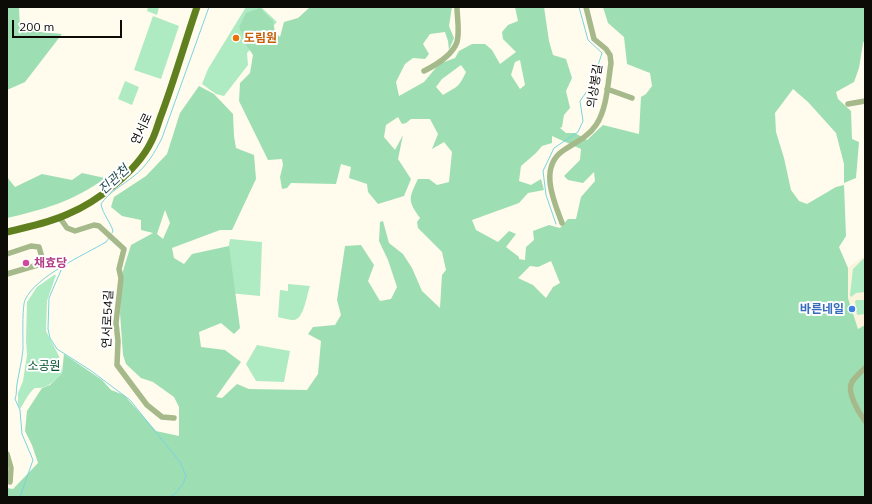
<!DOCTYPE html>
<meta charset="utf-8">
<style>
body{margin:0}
#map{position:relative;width:872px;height:504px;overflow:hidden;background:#fffbed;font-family:Mulish,sans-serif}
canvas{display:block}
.frame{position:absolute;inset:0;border:8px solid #0d0b06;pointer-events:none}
.scale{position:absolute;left:12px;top:20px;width:110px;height:18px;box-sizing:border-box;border:2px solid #0d0b06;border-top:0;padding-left:5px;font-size:12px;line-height:14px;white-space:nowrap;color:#0d0b06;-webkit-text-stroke:3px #fff;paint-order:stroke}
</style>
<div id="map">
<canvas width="872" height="504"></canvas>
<div class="frame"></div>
<div class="scale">200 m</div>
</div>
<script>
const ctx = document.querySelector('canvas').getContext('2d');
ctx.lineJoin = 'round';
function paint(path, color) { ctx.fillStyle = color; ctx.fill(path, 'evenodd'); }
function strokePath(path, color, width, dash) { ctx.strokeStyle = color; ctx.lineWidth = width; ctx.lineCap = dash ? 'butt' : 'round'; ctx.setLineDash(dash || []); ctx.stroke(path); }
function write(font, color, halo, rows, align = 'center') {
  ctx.font = font + ' Mulish,"Noto Sans KR",sans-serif'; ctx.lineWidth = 4; ctx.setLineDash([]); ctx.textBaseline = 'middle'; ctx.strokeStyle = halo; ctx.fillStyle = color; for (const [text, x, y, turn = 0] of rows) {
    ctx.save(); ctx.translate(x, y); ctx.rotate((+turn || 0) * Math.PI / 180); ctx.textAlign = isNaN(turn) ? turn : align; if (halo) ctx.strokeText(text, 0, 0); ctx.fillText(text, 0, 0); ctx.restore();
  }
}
paint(new Path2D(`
 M863 257H865V325L858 329 848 298V268Z`), '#faf4db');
paint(new Path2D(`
 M148 7H159L157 15 147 11Z
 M246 7H261L277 22 247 53 248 65 224 96 216 94 202 84 208 69Z
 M153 16 179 26 161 79 134 70Z
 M125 81 139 87 132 105 118 99Z
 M230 239 262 242 260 296 229 293 227 256Z
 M863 259H865V292L856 293 851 297 850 295 853 269Z
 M54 275H56L47 301 46 331 59 356 62 373C54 381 48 389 35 388 28 393 25 402 20 409L18 404V393L23 381 27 355 26 340 27 302 37 287Z
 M288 284 310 286C307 294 304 319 294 320 289 320 283 318 278 317L280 290 288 291Z
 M857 300H865V314L857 315 855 301Z
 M257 345 290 351 284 382 256 381 246 364Z`), '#aeebc2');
paint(new Path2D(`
 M7 7H19L20 30 62 34 25 82 7 90Z
 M310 7H452L449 26 454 38 449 50 448 41 445 32 430 34 423 44 429 54 425 59 413 58 405 64 396 82 399 96 424 82 439 64 455 58 459 51 472 44H485L492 50 500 64 516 52 503 39 502 32 508 25 518 21 515 7H544L549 41 553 55 566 59 572 78 566 91 570 108 564 115 562 127 560 128 566 133H575L587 140 603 125 639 134 641 97 646 94 652 86 650 73 627 64 624 37 608 23 603 7H865V40L863 43 859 68 854 82 836 92 838 99 851 111 852 139 859 142 856 178 844 183V164L836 133 808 102 793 89 775 113 776 132 784 158 791 190 799 201 807 204 836 187 844 185 846 236 839 247 848 268V298L858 329 865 325V497H7V488L13 489 38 463 32 445 25 431 27 411 42 388 50 385 62 373 64 354 102 380 111 390 124 395 156 431 179 436V407L174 397 153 382 141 378 126 364 123 355 120 313 122 274 131 245 153 233 141 230V220L122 216 111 207 114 197 146 176 167 154 180 113 199 86 214 94 233 114 234 136 236 148 254 155 256 179 232 230H220L172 248 174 258 184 264 192 254 229 246 240 328 234 334 221 323 199 332 201 347 225 350 241 362 216 397 222 398 237 384 249 389 307 390 318 374 321 341 308 334 313 327 335 325 341 315 337 300 345 246 361 245 374 265 368 281 380 301 391 299 397 287 388 260 379 241 380 222 383 221 389 243 403 254 412 268 422 291 440 308 442 275 446 270 442 252 418 228 417 222 420 218C407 200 409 198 418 179H429L437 185 449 182 452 152 444 142 432 149 438 134 430 119H411L406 123 402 124 398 117 386 125 384 137 395 150 403 135 398 159 411 179 404 196 378 204 368 192 367 184 349 178 351 167 341 164 336 184 291 183 287 188 282 189 280 177 283 165 282 159 268 160 239 101 240 83 250 73 253 55 245 43 244 38 239 27 246 13 260 8 273 21 275 32 280 37 284 22 298 18ZM520 60 525 85 520 89 511 75 515 62ZM461 65 466 72C458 89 457 86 443 95L436 87 442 79ZM552 136 581 149 580 160 564 176 568 180 583 183 594 172 595 181 581 197 576 219H568L560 228 549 225 533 231 534 240 526 247 525 260 519 259V257L506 247 516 234 509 231 498 242 476 230 472 220 519 203 528 193 544 190 541 179 531 185 519 181 521 166 536 153 542 146 552 143ZM165 210 170 223 163 239 157 234ZM551 261 560 283 553 287 546 298 533 285 518 278 530 266 538 267Z
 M82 173 105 178C75 201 42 210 7 218V177L15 187 42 174 72 180Z`), '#9edeb3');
strokePath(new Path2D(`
 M556 224 546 195 543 171 554 148 578 132 583 121 580 101 592 84 602 53 588 40 579 7
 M112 233 113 231C110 221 103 215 101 204 109 192 123 185 134 176 147 166 155 152 162 138L209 7
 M62 268 49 298 48 329 50 338 57 349 90 370 130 400 180 462 186 476 183 484 175 494 170 497
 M20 497 33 460 22 434 20 410 15 399C17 394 16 390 17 384 19 372 22 361 23 349 23 339 22 307 25 300 36 276 84 255 106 242L109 238`), '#79d3e1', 1);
strokePath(new Path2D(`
 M424 71C436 65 452 56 457 42 460 31 457 18 457 7
 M607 89 632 98
 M848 104 865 101
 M60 218 67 228 75 231 94 225 99 226 124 249 119 269 121 278 116 323 118 341 117 365 147 405 162 417 174 418
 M562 223C554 201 538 167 564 150 576 142 588 137 596 125 607 109 608 82 611 63L610 55 606 49 594 39 586 7
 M7 254 31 246 39 247 43 261 41 264 7 274
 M865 368C861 372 855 377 852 382 846 392 859 413 865 421
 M7 454 11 468 10 482`), '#a6b98b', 5.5);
strokePath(new Path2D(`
 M7 232C27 227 49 223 68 214 97 202 137 171 151 142 156 133 158 123 162 113 175 78 185 42 197 7`), '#608020', 7);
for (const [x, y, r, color] of [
 [236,38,4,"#e8710a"],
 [26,263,4,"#d1479c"],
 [852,309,4,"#3f7fe0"]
]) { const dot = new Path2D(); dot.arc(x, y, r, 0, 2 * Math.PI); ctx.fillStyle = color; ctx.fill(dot); strokePath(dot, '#fff', 1.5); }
write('bold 12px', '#c56008', '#fff', [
 ["도림원",244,38]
], 'left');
write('12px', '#0d0b06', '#fff', [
 ["의상봉길",595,86,-81],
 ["연서로",142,129,-65],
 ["연서로54길",108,319,-88]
]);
write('bold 12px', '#b23c85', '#fff', [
 ["채효당",34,263]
], 'left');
write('bold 12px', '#366cbe', '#fff', [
 ["바른네일",844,309]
], 'right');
write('12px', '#00502a', '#fff', [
 ["소공원",44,366]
]);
write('italic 13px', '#234c53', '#fff', [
 ["진관천",114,180,-43]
]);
</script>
